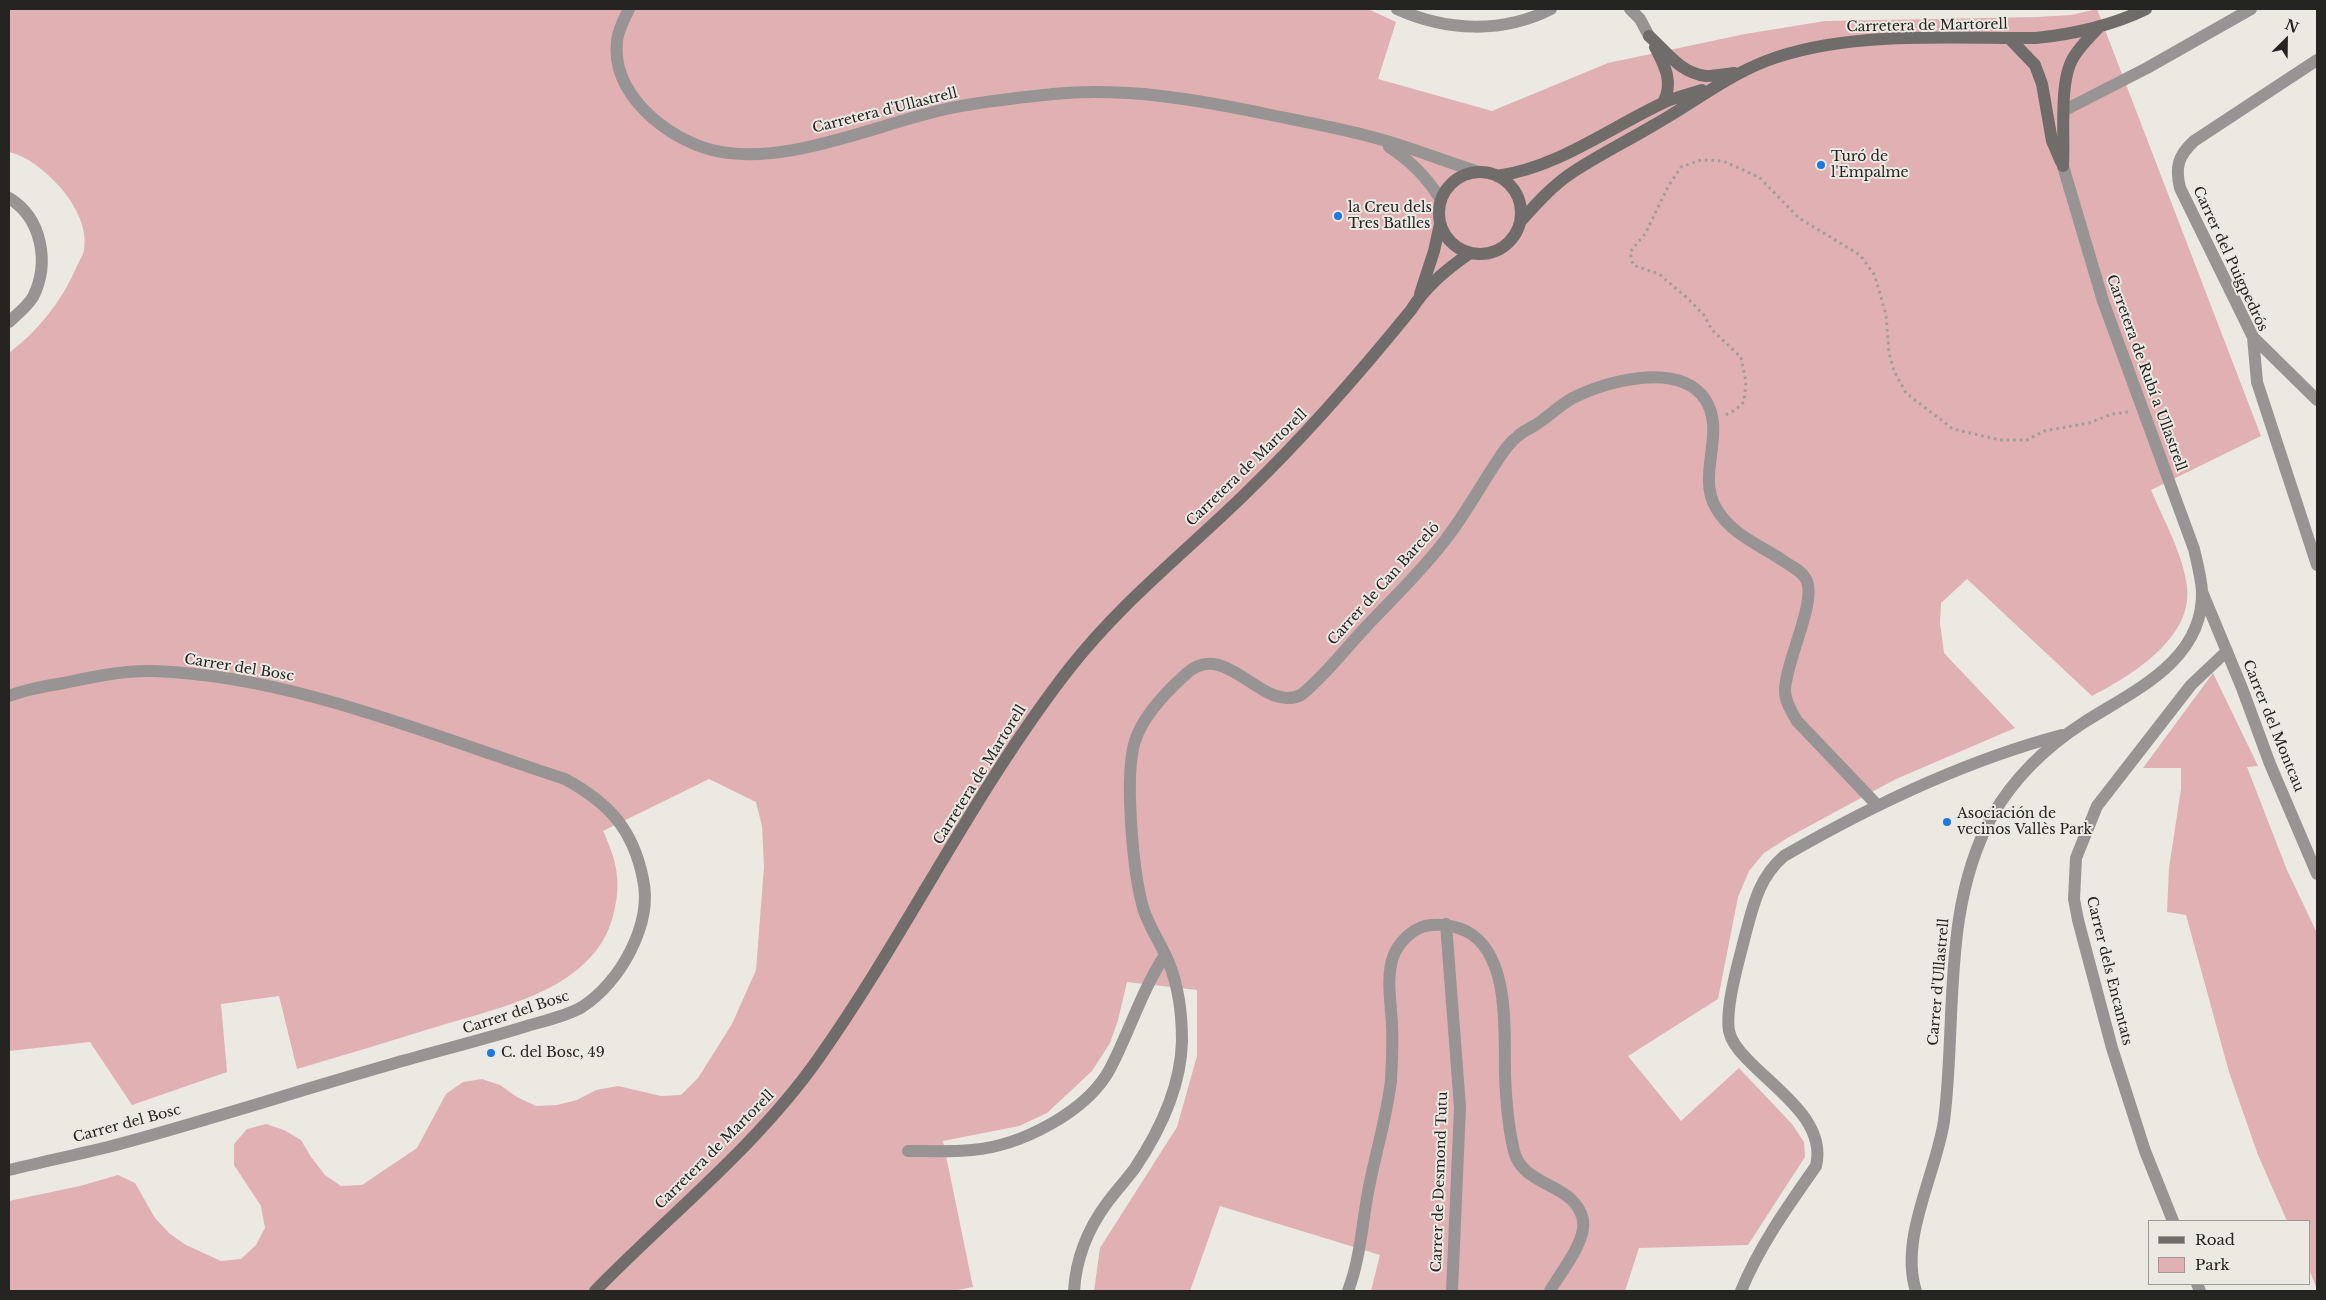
<!DOCTYPE html>
<meta charset="utf-8">
<style>
body{margin:0}
#map{position:relative;width:2326px;height:1300px;overflow:hidden;background:#ece9e3;font-family:"Libre Baskerville",serif}
canvas{display:block}
.frame{position:absolute;inset:0;border:10px solid #252421;pointer-events:none}
.legend{position:absolute;left:2148px;top:1220px;width:162px;height:65px;box-sizing:border-box;background:#ece9e3;border:1px solid #9c9a95;margin:0;padding:6px 9px;list-style:none;font-size:15px;color:#252421}
.legend li{display:flex;align-items:center;gap:10px;height:25px}
.legend b{width:25px;border:1px solid #9c9a95}
.north{position:absolute;left:2261px;top:15px;width:50px;height:50px;-webkit-text-stroke:4px #ece9e3;paint-order:stroke;rotate:23deg;font-size:14px;font-weight:700;line-height:20px;text-align:center;color:#252421}
.north::after{content:'';display:block;margin:auto;width:18px;height:22px;background:#252421;clip-path:polygon(50% 0,100% 100%,50% 72%,0 100%)}
</style>
<div id="map">
<canvas width="2326" height="1300"></canvas>
<div class="frame"></div>
<ul class="legend">
<li><b style="height:6px;background:#706c6a"></b>Road</li>
<li><b style="height:14px;background:#e0b0b3"></b>Park</li>
</ul>
<div class="north">N</div>
</div>
<script>
const ctx = document.querySelector('canvas').getContext('2d');
ctx.lineJoin = 'round';
function paint(path, color) { ctx.fillStyle = color; ctx.fill(path, 'evenodd'); }
function strokePath(path, color, width, dash) { ctx.strokeStyle = color; ctx.lineWidth = width; ctx.lineCap = dash ? 'butt' : 'round'; ctx.setLineDash(dash || []); ctx.stroke(path); }
function write(font, color, halo, rows, align = 'center') {
  ctx.font = font + ' "Libre Baskerville",serif'; ctx.lineWidth = 4; ctx.setLineDash([]); ctx.textBaseline = 'middle'; ctx.strokeStyle = halo; ctx.fillStyle = color; for (const [text, x, y, turn = 0] of rows) {
    ctx.save(); ctx.translate(x, y); ctx.rotate((+turn || 0) * Math.PI / 180); ctx.textAlign = isNaN(turn) ? turn : align; if (halo) ctx.strokeText(text, 0, 0); ctx.fillText(text, 0, 0); ctx.restore();
  }
}
paint(new Path2D(`
 M9 9H1368L1396 22 1378 79 1492 111 1608 63 1745 34 1825 21 2037 17 2071 15 2097 9 2261 436 2151 490C2164 521 2183 554 2187 587 2193 639 2130 676 2092 696L1967 579 1941 603 1940 623 1944 653 2015 728 1896 779 1789 837 1764 853 1749 871 1738 897 1718 999 1628 1056 1681 1121 1739 1068 1792 1124 1804 1142 1805 1157 1748 1245 1639 1248 1625 1291H1371L1380 1255 1220 1206 1190 1291H1094L1100 1248 1177 1127 1197 1056V990L1127 982 1118 1020 1110 1043 1092 1071 1047 1113 1019 1126 943 1141 973 1287 953 1291H9V1201L80 1186 118 1175 135 1183 155 1218 169 1233 186 1245 221 1261 241 1259 256 1245 265 1228 261 1206 234 1165V1144L247 1129 266 1124 284 1130 301 1140 311 1157 325 1175 341 1186 362 1185 417 1148 446 1094 463 1082 482 1079 500 1085 517 1097 536 1106 557 1105 577 1100 596 1090 618 1086 661 1096 681 1095 698 1078 732 1024 756 970 764 867 762 826 756 802 709 779 603 831C617 861 622 883 613 916 594 989 502 1007 439 1026 391 1041 344 1055 297 1069L279 996 221 1004 227 1072 132 1105 90 1042 9 1051V353C39 330 62 301 77 266 79 261 84 254 84 249 88 226 73 202 59 186 45 171 29 157 9 152Z
 M2213 673 2258 766 2247 767 2287 870 2317 933V1289L2310 1272V1221H2287L2258 1155 2229 1072 2186 915 2167 912 2169 868 2181 789V768H2143Z`), '#e0b0b3');
strokePath(new Path2D(`
 M1726 415 1735 410 1744 402 1746 382 1741 357 1712 330 1703 314 1686 297 1659 274 1633 265 1630 252 1645 234 1669 185 1681 167 1701 160 1723 161 1759 177 1799 218 1860 255 1874 274 1879 290 1886 315 1889 353 1894 371 1906 393 1953 429 2000 440H2027L2044 431 2089 423 2112 414 2128 412`), '#a09d98', 3, [2.5, 4]);
strokePath(new Path2D(`
 M1397 9C1446 31 1502 34 1551 9
 M1630 9 1640 19 1649 36
 M2317 60 2194 141C2178 156 2175 167 2180 188L2253 337 2257 382 2317 565
 M2065 110 2147 68 2251 9
 M9 198C42 218 50 263 33 297 27 307 17 314 9 322
 M2253 337 2317 400
 M2203 594 2242 688 2270 764 2317 874
 M9 696C27 689 45 686 64 683 92 677 124 670 154 671 294 676 432 736 565 779 609 803 633 829 643 879 653 924 620 983 582 1007 567 1016 544 1021 527 1026 482 1040 437 1051 392 1064 297 1091 203 1122 108 1147 75 1155 42 1162 9 1170
 M1446 924 1460 1107 1452 1291
 M908 1151C929 1151 951 1152 972 1150 1020 1146 1088 1112 1111 1067 1130 1030 1142 990 1165 955
 M2173 1221 2145 1151 2112 1048 2078 920 2074 899 2076 858 2097 806 2191 685 2227 651
 M2197 1284 2200 1291
 M1074 1291C1076 1258 1087 1230 1107 1203 1116 1191 1126 1180 1135 1168 1159 1132 1181 1086 1182 1041 1182 1014 1179 988 1169 963 1161 943 1147 925 1142 904 1133 869 1124 775 1135 741 1143 716 1167 691 1186 674 1226 637 1262 714 1301 695 1325 676 1344 650 1365 628 1392 599 1422 571 1446 539 1463 517 1477 492 1492 469 1500 457 1507 444 1518 436 1523 431 1531 428 1537 424 1549 416 1559 406 1571 399 1605 381 1678 361 1705 399 1727 432 1696 475 1716 508 1732 536 1763 546 1788 564 1795 568 1802 572 1806 579 1818 600 1785 662 1785 691 1785 702 1792 712 1797 721L1877 805
 M1348 1291C1360 1260 1362 1225 1368 1192 1375 1155 1387 1117 1391 1080 1392 1062 1393 1043 1392 1025 1391 1003 1386 978 1393 957 1398 943 1411 930 1425 926 1440 923 1453 925 1466 931 1511 954 1504 1032 1505 1075 1506 1100 1508 1127 1514 1151 1523 1188 1575 1182 1583 1220 1587 1241 1560 1273 1550 1291
 M1741 1291C1760 1245 1788 1206 1816 1166 1827 1121 1775 1089 1747 1059 1740 1052 1731 1041 1729 1031 1725 1007 1739 960 1745 936 1753 906 1759 877 1784 856 1872 805 1964 761 2062 735
 M1916 1291C1899 1239 1936 1174 1944 1121 1957 1020 1941 909 1992 816 2014 778 2046 747 2083 723 2133 691 2204 661 2202 591 2201 577 2197 562 2194 549L2103 301 2063 166`), '#979493', 12);
strokePath(new Path2D(`
 M629 9C624 19 618 30 617 41 611 94 666 138 712 150 783 168 877 124 946 109 981 101 1018 98 1053 94 1127 87 1200 100 1271 115 1305 122 1339 128 1372 137 1408 146 1443 161 1479 172
 M1389 147C1411 161 1427 177 1441 200`), '#979493', 12);
strokePath(new Path2D(`
 M1649 36C1667 52 1680 73 1706 76 1715 76 1725 74 1734 73
 M2010 39 2035 65 2042 84 2052 141 2061 162
 M1655 47C1665 66 1674 83 1663 103
 M2063 166C2065 136 2058 78 2075 55 2081 45 2090 37 2098 28
 M1439 213a41 41 0 1 1 82 0a41 41 0 1 1-82 0Z
 M1497 176C1559 167 1609 128 1665 102 1677 97 1690 94 1702 90
 M1520 222C1536 204 1553 185 1573 172 1599 155 1627 141 1654 125 1692 104 1725 77 1766 61 1848 30 1949 39 2036 38 2075 34 2111 26 2146 9
 M1420 294 1434 251 1440 224
 M595 1291C669 1215 756 1147 818 1059 907 933 974 791 1069 669 1122 601 1187 551 1247 492 1307 434 1359 374 1411 310 1426 286 1447 269 1470 253`), '#706c6a', 12);
for (const [x, y, r, color] of [
 [1821,165,5,"#1e78e1"],
 [1338,216,5,"#1e78e1"],
 [1947,822,5,"#1e78e1"],
 [491,1053,5,"#1e78e1"]
]) { const dot = new Path2D(); dot.arc(x, y, r, 0, 2 * Math.PI); ctx.fillStyle = color; ctx.fill(dot); strokePath(dot, '#ece9e3', 2); }
write('14px', '#252421', '#ece9e3', [
 ["Carretera de Martorell",1927,26,-1],
 ["Carretera d'Ullastrell",885,111,-14],
 ["Carrer del Puigpedrós",2230,259,65],
 ["Carretera de Rubí a Ullastrell",2146,373,70],
 ["Carretera de Martorell",1247,468,-44],
 ["Carrer de Can Barceló",1384,584,-48],
 ["Carrer del Bosc",239,668,9],
 ["Carrer del Montcau",2273,726,68],
 ["Carretera de Martorell",980,775,-58],
 ["Carrer dels Encantats",2109,971,76],
 ["Carrer d'Ullastrell",1939,982,-85],
 ["Carrer del Bosc",516,1013,-18],
 ["Carrer del Bosc",127,1124,-15],
 ["Carretera de Martorell",715,1150,-45],
 ["Carrer de Desmond Tutu",1440,1182,-88]
]);
write('14px', '#252421', '#ece9e3', [
 ["Turó de",1831,157],
 ["l'Empalme",1831,173],
 ["la Creu dels",1348,208],
 ["Tres Batlles",1348,224],
 ["Asociación de",1957,814],
 ["vecinos Vallès Park",1957,830],
 ["C. del Bosc, 49",501,1053]
], 'left');
</script>
